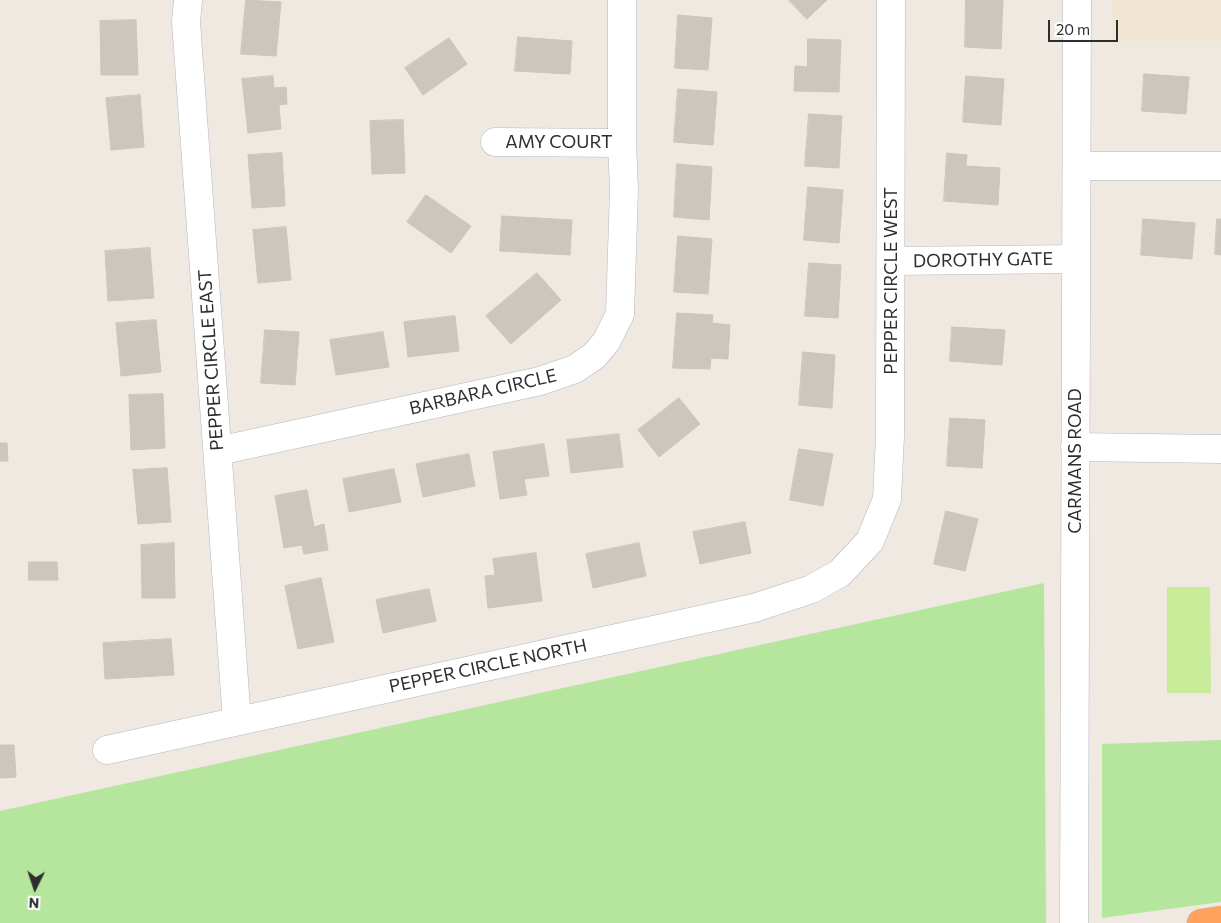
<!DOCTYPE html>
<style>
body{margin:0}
#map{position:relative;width:1221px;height:923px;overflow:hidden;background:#efe9e1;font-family:Commissioner,sans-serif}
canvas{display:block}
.north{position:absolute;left:10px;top:863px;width:50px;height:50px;-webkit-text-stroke:4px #fff;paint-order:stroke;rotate:184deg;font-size:14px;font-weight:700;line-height:20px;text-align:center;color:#2e2e2e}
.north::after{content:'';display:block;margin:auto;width:18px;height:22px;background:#2e2e2e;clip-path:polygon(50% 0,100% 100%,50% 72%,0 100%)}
.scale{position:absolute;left:1048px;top:20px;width:70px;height:22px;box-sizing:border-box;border:2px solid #2e2e2e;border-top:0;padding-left:6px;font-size:15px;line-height:18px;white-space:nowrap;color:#2e2e2e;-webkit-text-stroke:4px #fff;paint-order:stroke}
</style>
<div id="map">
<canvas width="1221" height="923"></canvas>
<div class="north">N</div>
<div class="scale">20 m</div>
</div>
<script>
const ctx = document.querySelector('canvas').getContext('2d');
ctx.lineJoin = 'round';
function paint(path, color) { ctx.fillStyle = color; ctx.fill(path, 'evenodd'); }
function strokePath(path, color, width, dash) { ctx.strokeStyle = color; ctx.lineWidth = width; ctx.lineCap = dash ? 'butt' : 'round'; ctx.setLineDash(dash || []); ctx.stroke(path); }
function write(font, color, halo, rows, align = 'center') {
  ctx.font = font + ' Commissioner,sans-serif'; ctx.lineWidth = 4.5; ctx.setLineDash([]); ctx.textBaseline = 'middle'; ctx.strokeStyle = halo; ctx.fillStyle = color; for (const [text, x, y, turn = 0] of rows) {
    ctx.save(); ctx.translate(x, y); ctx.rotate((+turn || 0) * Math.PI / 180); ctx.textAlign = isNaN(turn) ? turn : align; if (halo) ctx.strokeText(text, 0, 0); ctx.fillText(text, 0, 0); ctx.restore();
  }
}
paint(new Path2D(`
 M1112 0H1221V41H1113Z`), '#f0e6d1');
paint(new Path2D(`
 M1044 583 1046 923H0V811Z
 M1221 740V902L1102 918V744Z`), '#b6e59e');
paint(new Path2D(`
 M1167 587H1210L1211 693H1167Z`), '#c9ec9a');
const building = new Path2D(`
 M246 0 281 2 276 56 241 54Z
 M789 0H827L807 19Z
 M966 0H1003L1001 49 965 47Z
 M678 15 712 18 708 70 675 68Z
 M136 20 138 75H101L100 21Z
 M518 37 572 41 570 74 515 71Z
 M449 38 467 64 423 95 405 68Z
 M808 39 841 40 839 92 794 91 795 66 807 67Z
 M1144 74 1189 77 1186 114 1142 111Z
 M273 76 274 88 286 87 287 104 279 105 281 129 248 133 242 79Z
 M966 76 1004 79 1001 125 963 122Z
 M678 89 717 92 713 145 674 142Z
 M140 95 144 147 111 150 106 98Z
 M809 114 842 116 839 168 805 166Z
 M403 120 405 173 372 174 370 121Z
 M282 153 285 206 252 208 248 155Z
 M947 153 967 155 966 166 1000 168 998 205 944 201Z
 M677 164 712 167 709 220 674 217Z
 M808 187 843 190 839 243 804 240Z
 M426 195 471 226 451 253 407 222Z
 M502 216 572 220 570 255 500 251Z
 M1143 219 1195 223 1192 259 1141 255Z
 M1217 219H1221V255L1215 254Z
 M286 227 291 280 258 283 253 230Z
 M678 236 712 239 708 294 674 292Z
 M150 248 154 298 108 301 105 251Z
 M809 263 841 265 838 318 805 316Z
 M537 273 561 300 511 344 486 316Z
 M677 313 713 315 712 323 730 325 728 359 711 358 710 369 673 368Z
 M455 316 459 351 408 357 404 322Z
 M156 320 161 372 121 376 116 323Z
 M952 327 1005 330 1002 365 950 361Z
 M265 330 299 332 295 385 261 383Z
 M383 332 389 367 336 375 330 340Z
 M803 352 835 355 832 408 799 405Z
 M163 394 165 448 131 450 129 395Z
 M679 398 700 424 659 457 638 430Z
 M950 418 985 420 982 468 947 466Z
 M619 434 623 467 571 473 567 440Z
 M0 443H7L8 461H0Z
 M544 444 549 476 524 479 527 495 500 499 493 452Z
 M799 449 833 454 823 506 790 500Z
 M469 454 475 486 423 497 416 464Z
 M167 468 171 522 138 524 133 470Z
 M394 469 401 502 349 512 343 479Z
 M307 490 314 527 324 524 328 550 304 554 302 545 284 548 275 496Z
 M946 511 978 519 965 571 934 564Z
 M745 522 751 553 700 564 693 532Z
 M174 543 175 598H142L141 545Z
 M639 543 646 576 593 588 586 554Z
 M536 553 542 601 488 608 485 576 495 575 493 559Z
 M29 562H57L58 580H29Z
 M321 578 334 642 298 649 285 586Z
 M429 589 436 621 383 633 376 600Z
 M171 639 174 675 105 679 103 643Z
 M0 745H14L16 777 0 778Z`);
paint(building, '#cbc7bf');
strokePath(building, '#cbc5ba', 1);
const minor = new Path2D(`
 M188 0 186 22 237 721
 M495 142 622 143
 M1077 166H1221
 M891 261 1075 259
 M1075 447 1221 449
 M218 451 540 381 575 369 594 356 606 342 620 314 624 189 622 143V0
 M107 750 754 608 812 589 840 573 870 541 887 499 890 436 891 0
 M1074 923 1077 0`);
const highway = new Path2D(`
 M1201 923 1221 920`);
strokePath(minor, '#b4b7c1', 29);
strokePath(highway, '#c9c9c9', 29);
strokePath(minor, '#fff', 28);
strokePath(highway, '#ffa35c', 28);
write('18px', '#2e2e2e', '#fff', [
 ["AMY COURT",559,142],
 ["DOROTHY GATE",983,260,-1],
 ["PEPPER CIRCLE WEST",891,281,-90],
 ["PEPPER CIRCLE EAST",211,360,-94],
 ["BARBARA CIRCLE",483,392,-13],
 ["CARMANS ROAD",1075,461,-90],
 ["PEPPER CIRCLE NORTH",488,666,-12]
]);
</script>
